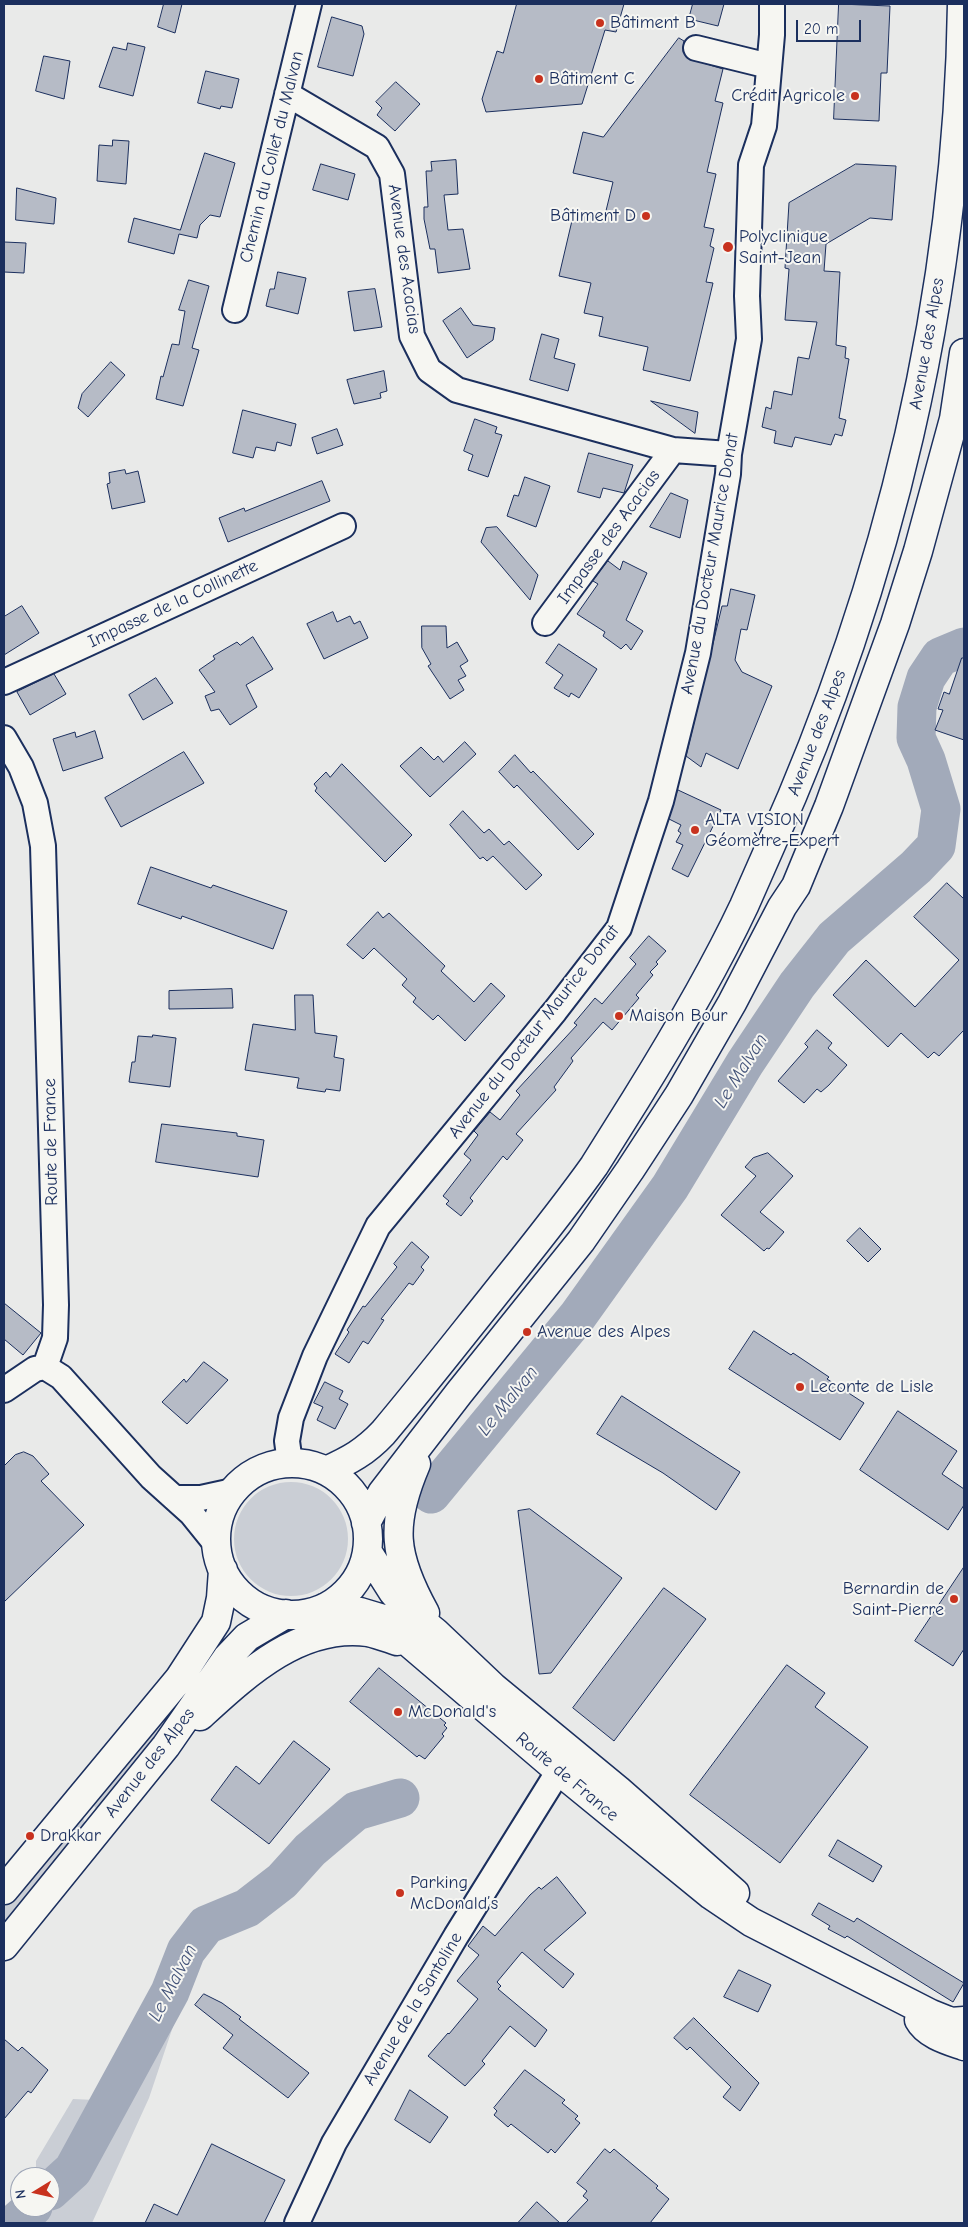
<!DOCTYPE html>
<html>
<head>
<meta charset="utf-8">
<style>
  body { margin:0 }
  #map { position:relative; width:968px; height:2227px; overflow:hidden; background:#e9eae9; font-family:"Comic Neue",sans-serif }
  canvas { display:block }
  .frame { position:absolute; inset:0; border:5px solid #1b2f5e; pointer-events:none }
  .north { position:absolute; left:10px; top:2167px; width:50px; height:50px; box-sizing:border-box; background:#f6f6f2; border:1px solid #9ea6b7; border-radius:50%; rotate:261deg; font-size:14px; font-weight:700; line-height:20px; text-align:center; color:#1b2f5e }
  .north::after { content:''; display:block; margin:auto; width:18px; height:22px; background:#c8321e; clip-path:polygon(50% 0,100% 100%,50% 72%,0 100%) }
  .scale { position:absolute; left:796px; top:20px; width:65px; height:22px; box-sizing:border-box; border:2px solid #1b2f5e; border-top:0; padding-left:6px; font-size:15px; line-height:18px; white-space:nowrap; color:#1b2f5e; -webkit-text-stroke:4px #f6f6f2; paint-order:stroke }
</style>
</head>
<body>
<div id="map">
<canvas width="968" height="2227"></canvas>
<div class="frame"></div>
<div class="north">N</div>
<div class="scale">20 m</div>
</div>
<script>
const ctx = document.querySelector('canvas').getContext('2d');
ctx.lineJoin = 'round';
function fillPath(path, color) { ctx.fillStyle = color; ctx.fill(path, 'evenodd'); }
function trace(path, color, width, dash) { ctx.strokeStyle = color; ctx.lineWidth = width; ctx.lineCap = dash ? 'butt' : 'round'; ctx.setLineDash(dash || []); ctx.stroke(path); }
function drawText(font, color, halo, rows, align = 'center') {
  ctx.font = font + ' "Comic Neue",sans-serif'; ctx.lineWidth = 4; ctx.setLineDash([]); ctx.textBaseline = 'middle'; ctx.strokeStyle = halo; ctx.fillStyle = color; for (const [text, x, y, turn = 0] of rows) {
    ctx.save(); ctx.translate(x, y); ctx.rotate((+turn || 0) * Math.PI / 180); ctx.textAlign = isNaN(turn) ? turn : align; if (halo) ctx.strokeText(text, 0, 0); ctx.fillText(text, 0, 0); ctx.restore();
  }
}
const green = new Path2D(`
  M234 1539a57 57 0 1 1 114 0a57 57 0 1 1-114 0Z
  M 209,1659 L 212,1662 L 101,1815 L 91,1802 Z
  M 78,1809 L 88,1828 L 4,1931 L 4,1908 Z
  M 171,1945 L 198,1952 L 149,2098 L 92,2223 L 37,2223 L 37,2207 L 50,2207 L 50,2177 L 36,2177 L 36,2161 L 73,2099 L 95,2100 L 131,2041 L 153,2011 Z`);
const river = new Path2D(`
  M 431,1494 L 577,1317 L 670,1187 L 745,1063 L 797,985 L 834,938 L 916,867 L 936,846 L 941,809 L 926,760 L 916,738 L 917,707 L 926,678 L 940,657 L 964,647
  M 50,2191 L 73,2170 L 170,1992 L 186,1951 L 206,1925 L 247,1908 L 282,1881 L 310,1850 L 356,1811 L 400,1798
  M 15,2223 L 33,2207`);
const building = new Path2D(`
  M 164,4 L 182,4 L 175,33 L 158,27 Z
  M 517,4 L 624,4 L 616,32 L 605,30 L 582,104 L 486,112 L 482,99 L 497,51 L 503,53 Z
  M 693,4 L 724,4 L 718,26 L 689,19 Z
  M 839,4 L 890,6 L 887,73 L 881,73 L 879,121 L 834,119 Z
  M 332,17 L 362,26 L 364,34 L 353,76 L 318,67 Z
  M 679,38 L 684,41 L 683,51 L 687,58 L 723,69 L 715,101 L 723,103 L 707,172 L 716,174 L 704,227 L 714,229 L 710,246 L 714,248 L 706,282 L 713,283 L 690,381 L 643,370 L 648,347 L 599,336 L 603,317 L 584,313 L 591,283 L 559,276 L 574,212 L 604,219 L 613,182 L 573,173 L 583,132 L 603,137 Z
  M 128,43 L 145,47 L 133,96 L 99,87 L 113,47 L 126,50 Z
  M 44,56 L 70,61 L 64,99 L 36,91 Z
  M 206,71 L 239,79 L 232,108 L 221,106 L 220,109 L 198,103 Z
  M 396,82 L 420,104 L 395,131 L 377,115 L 382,108 L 376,102 Z
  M 113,140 L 129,141 L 126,184 L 97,181 L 99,145 L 112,146 Z
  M 205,153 L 235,163 L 220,217 L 210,215 L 200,225 L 197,238 L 179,234 L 174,254 L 128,242 L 134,218 L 180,230 Z
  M 456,160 L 458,194 L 444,195 L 448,230 L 463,229 L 470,269 L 438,273 L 435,249 L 430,249 L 424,219 L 424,207 L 428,207 L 426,171 L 432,171 L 431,162 Z
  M 321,164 L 355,174 L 348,200 L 313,190 Z
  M 856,164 L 896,166 L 892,220 L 870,218 L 826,244 L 824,271 L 840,272 L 836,345 L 846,347 L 845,358 L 849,359 L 839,418 L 846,420 L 842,436 L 835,434 L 831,445 L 795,437 L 792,447 L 774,443 L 776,431 L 762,427 L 766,407 L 771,409 L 774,391 L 792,395 L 798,357 L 809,359 L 817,322 L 785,320 L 789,269 L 785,268 L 789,203 Z
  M 17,188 L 56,198 L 54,224 L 16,220 Z
  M 4,242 L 26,243 L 24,273 L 4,272 Z
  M 278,272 L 306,278 L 298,314 L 266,306 L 270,289 L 274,289 Z
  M 189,280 L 209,286 L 192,348 L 199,350 L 183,406 L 156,399 L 161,376 L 163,377 L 172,344 L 179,345 L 185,311 L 179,310 Z
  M 375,289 L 382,327 L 354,331 L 348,292 Z
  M 461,308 L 473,325 L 495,328 L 493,340 L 467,358 L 443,321 Z
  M 542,334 L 559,339 L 554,358 L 575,364 L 568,391 L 530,380 Z
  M 111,362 L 125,375 L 88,417 L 78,408 L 82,394 Z
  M 384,371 L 387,391 L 380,393 L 381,398 L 354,404 L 347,380 Z
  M 651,401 L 698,412 L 695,433 Z
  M 243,410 L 296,424 L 291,446 L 277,442 L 275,451 L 256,447 L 253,458 L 233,453 Z
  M 475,419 L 497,427 L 495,433 L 502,435 L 488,477 L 468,470 L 473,455 L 464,451 Z
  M 337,429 L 343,445 L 317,454 L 312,438 Z
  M 589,453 L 633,465 L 624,493 L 603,488 L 600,498 L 578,492 Z
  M 125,470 L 126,474 L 138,471 L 145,502 L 112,509 L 107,484 L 110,483 L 109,473 Z
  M 525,477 L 550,486 L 536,527 L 507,516 L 514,495 L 518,496 Z
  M 322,481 L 330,501 L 228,542 L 219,518 L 244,508 L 245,511 Z
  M 671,493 L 688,500 L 680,538 L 650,527 Z
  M 497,527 L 538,575 L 530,600 L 481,542 L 486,528 Z
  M 608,561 L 620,570 L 623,561 L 647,573 L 626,620 L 643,631 L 631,650 L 626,644 L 621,649 L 603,636 L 605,632 L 577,614 L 598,584 L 593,581 Z
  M 731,589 L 755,595 L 747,630 L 741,629 L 735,660 L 742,672 L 772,686 L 738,769 L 706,753 L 701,767 L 686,756 L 722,606 L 727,606 Z
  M 22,606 L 39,633 L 4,655 L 4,617 Z
  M 333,612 L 337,622 L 350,616 L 354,624 L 360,621 L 368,638 L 324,659 L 307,624 Z
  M 422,626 L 446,626 L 447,648 L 457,642 L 468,661 L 460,666 L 466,676 L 458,680 L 464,690 L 450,699 L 428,666 L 431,664 L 422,648 Z
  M 253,637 L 273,669 L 246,685 L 257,707 L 230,725 L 219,709 L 211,711 L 205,696 L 215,692 L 199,670 L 215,659 L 213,656 L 237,642 L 240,645 Z
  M 559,644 L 597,669 L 579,698 L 571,693 L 569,697 L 554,688 L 563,675 L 546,663 Z
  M 962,658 L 964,658 L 964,740 L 935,730 L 943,710 L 938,709 L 944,692 L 949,694 Z
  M 54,674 L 66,694 L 30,715 L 17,692 Z
  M 156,678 L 173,703 L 143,720 L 129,695 Z
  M 95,731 L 103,758 L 63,771 L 53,739 L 75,732 L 76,737 Z
  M 465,742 L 476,754 L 430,797 L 400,766 L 421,747 L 434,760 L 438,756 L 443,762 Z
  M 184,752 L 204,783 L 121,827 L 105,798 Z
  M 515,755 L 531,773 L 533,771 L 594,834 L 578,850 L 517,785 L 514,788 L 499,772 Z
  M 342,764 L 412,835 L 385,862 L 315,791 L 317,788 L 314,784 L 326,772 L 330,777 Z
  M 678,790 L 721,810 L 688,877 L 672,869 L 683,845 L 676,842 L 681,833 L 678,831 L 681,825 L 669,819 Z
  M 463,811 L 484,833 L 489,829 L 504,845 L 509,841 L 542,875 L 526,890 L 493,856 L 487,861 L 483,857 L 480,859 L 450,825 Z
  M 151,867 L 211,888 L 213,885 L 287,911 L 273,949 L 182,916 L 181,919 L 138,904 Z
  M 947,883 L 964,899 L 964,1030 L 939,1056 L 934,1052 L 928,1058 L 901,1033 L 888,1047 L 833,995 L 866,960 L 915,1007 L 959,960 L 914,917 Z
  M 378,912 L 383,918 L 389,913 L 445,966 L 441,971 L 474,1002 L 491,983 L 505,996 L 465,1041 L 438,1015 L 433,1020 L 413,1002 L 416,998 L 402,985 L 407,979 L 374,948 L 363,959 L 347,945 Z
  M 649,936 L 666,951 L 656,962 L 658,964 L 650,972 L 653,975 L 636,995 L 639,998 L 612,1030 L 603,1022 L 571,1058 L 573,1061 L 554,1087 L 556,1090 L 516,1134 L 523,1140 L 507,1160 L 503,1156 L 470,1198 L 473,1201 L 461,1216 L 446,1204 L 449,1201 L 443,1196 L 471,1160 L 464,1154 L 478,1135 L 474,1131 L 490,1112 L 500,1120 L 520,1095 L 516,1091 L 577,1025 L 574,1023 L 595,998 L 602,1004 L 636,964 L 630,958 Z
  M 232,989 L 233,1008 L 169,1009 L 169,991 Z
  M 295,995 L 313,995 L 315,1033 L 337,1036 L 334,1057 L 344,1059 L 340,1091 L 326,1089 L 325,1092 L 297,1088 L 299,1078 L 245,1070 L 253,1024 L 295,1030 Z
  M 817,1030 L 832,1043 L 828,1048 L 847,1065 L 829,1085 L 821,1092 L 817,1089 L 804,1103 L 778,1081 L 808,1047 L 805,1044 Z
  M 153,1035 L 176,1038 L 170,1087 L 129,1082 L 132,1062 L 135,1062 L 138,1036 L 152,1037 Z
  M 162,1124 L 237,1133 L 237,1136 L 264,1140 L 258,1177 L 156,1162 Z
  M 768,1153 L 793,1176 L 760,1212 L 784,1232 L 769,1249 L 767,1248 L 764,1251 L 721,1215 L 756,1176 L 745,1167 L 753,1158 Z
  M 860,1228 L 881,1249 L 868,1262 L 847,1241 Z
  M 412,1242 L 429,1257 L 421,1267 L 424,1270 L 413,1285 L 409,1283 L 381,1319 L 384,1320 L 368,1344 L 363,1341 L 349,1363 L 335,1354 L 349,1332 L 347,1330 L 363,1306 L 365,1307 L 397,1267 L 394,1264 Z
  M 4,1303 L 41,1333 L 23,1355 L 4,1339 Z
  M 754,1331 L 791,1355 L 793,1353 L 829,1377 L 827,1379 L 864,1403 L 840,1440 L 729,1369 Z
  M 204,1362 L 228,1380 L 187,1424 L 162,1402 L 184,1379 L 186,1382 Z
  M 325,1382 L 343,1391 L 339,1399 L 348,1404 L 335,1429 L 317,1420 L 323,1407 L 314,1403 Z
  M 622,1396 L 740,1472 L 716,1510 L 663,1473 L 597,1434 Z
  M 898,1411 L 957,1451 L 942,1474 L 964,1489 L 964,1505 L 948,1530 L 860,1470 Z
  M 24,1452 L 33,1456 L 49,1474 L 41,1481 L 84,1525 L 4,1602 L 4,1466 L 15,1455 Z
  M 530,1509 L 622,1578 L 551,1673 L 539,1674 L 518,1511 Z
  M 964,1567 L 964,1649 L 953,1666 L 915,1641 Z
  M 664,1588 L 706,1619 L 614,1741 L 573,1708 Z
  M 787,1665 L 825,1693 L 815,1707 L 868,1747 L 780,1863 L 690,1795 Z
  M 379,1668 L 446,1723 L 444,1725 L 447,1728 L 442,1734 L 444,1736 L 425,1759 L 419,1755 L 417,1757 L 350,1702 Z
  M 294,1741 L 330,1769 L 269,1844 L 211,1800 L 236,1766 L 259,1784 Z
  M 838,1840 L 882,1866 L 873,1882 L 829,1856 Z
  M 557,1877 L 586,1913 L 544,1950 L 574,1974 L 563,1988 L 522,1952 L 497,1982 L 501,1986 L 498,1989 L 547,2030 L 535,2047 L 510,2026 L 482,2061 L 485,2064 L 465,2086 L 428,2056 L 448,2033 L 449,2034 L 478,1999 L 457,1981 L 479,1955 L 468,1946 L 483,1926 L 495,1936 L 530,1895 L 539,1887 L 541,1889 Z
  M 819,1903 L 854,1922 L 857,1918 L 964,1983 L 953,2002 L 847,1936 L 845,1938 L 828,1929 L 830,1926 L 812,1915 Z
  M 739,1970 L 771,1985 L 758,2012 L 724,1997 Z
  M 204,1994 L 222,2003 L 241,2017 L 239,2019 L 309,2073 L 288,2098 L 223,2048 L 233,2035 L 195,2005 Z
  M 694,2018 L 759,2083 L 740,2111 L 723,2097 L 731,2087 L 690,2047 L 687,2050 L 674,2038 Z
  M 4,2039 L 18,2051 L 22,2047 L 48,2070 L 31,2093 L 28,2091 L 4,2119 Z
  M 525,2070 L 565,2100 L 562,2103 L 578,2116 L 575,2119 L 580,2123 L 555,2153 L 551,2149 L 548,2153 L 511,2124 L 508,2127 L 494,2115 L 497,2111 L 494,2108 Z
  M 410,2090 L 448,2117 L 430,2143 L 395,2120 Z
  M 212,2144 L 285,2180 L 264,2223 L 145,2223 L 154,2204 L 177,2215 Z
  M 605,2149 L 610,2153 L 614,2149 L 658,2186 L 656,2188 L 669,2199 L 650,2223 L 566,2223 L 588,2200 L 583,2196 L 587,2191 L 577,2183 Z
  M 537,2202 L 560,2223 L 518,2223 Z`);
const minor = new Path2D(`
  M 696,48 L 769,66
  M 287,94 L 377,147 L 392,174 L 412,336 L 429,370 L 457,390 L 673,450 L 729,454
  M 235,310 L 309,4
  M 545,623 L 673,450
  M 4,682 L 343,526
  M 4,738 L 21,767 L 35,803 L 43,846 L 56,1305 L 55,1338 L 45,1367
  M 45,1367 L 61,1377 L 151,1477 L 191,1513 L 216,1544
  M 4,1390 L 35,1369 L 45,1367
  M 290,1463 L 287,1441 L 291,1418 L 315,1356 L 378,1226 L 555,1011 L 619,928 L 661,801 L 698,653 L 728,474 L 729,454 L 749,339 L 747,296 L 751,165 L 764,126 L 772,35 L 772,4
  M 176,1498 L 201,1498 L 233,1491
  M 297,2223 L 334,2143 L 456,1936 L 568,1756`);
const major = new Path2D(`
  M216 1539a76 76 0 1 1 152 0a76 76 0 1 1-152 0Z
  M 416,1464 C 390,1525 393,1555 425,1613
  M 326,1471 C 350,1460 365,1452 383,1433 C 420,1389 456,1343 492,1298 C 527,1254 562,1211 594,1166 C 608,1144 622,1121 636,1099 C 675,1036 713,972 744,906 C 753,886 761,867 770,847 C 889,583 958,295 962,4
  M 366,1523 L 382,1493 L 459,1393 L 581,1241 L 630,1170 L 679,1095 L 732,1003 L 782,907 L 796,886 L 829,806 L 895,624 L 918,551 L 954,419 L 964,353
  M 367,1551 L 393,1592 L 410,1612 L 435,1632 L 493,1687 L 618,1790 L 735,1893
  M 324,1608 L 360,1612 L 380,1618 L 558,1770 L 711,1895 L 751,1922 L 931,2014 L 951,2022 L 964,2021
  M 200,1716 C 246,1674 300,1623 368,1632 C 378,1634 388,1638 397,1641
  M 4,1890 L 179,1679 L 216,1622 L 221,1598 L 223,1570
  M 4,1946 L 166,1746 L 227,1658 L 247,1637 L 286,1614
  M 919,2020 C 927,2035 950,2041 964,2046`);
const markers = [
  [600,23,5,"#c8321e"],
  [539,79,5,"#c8321e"],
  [855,96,5,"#c8321e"],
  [646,216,5,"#c8321e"],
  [728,247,6,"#c8321e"],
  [695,830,5,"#c8321e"],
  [619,1016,5,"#c8321e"],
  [527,1332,5,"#c8321e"],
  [800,1387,5,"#c8321e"],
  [954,1599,5,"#c8321e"],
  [398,1712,5,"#c8321e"],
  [30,1836,5,"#c8321e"],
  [400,1893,5,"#c8321e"]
];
const poiNames = [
  ["Bâtiment B",610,23],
  ["Bâtiment C",549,79],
  ["Crédit Agricole",845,96,"right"],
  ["Bâtiment D",636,216,"right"],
  ["Polyclinique",739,237],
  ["Saint-Jean",739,258],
  ["ALTA VISION",705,820],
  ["Géomètre-Expert",705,841],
  ["Maison Bour",629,1016],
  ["Avenue des Alpes",537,1332],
  ["Leconte de Lisle",810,1387],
  ["Bernardin de",944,1589,"right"],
  ["Saint-Pierre",944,1610,"right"],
  ["McDonald's",408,1712],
  ["Drakkar",40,1836],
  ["Parking",410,1883],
  ["McDonald’s",410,1904]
];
const streetNames = [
  ["Chemin du Collet du Malvan",272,157,-76],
  ["Avenue des Acacias",404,259,82],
  ["Avenue des Alpes",927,344,-80],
  ["Impasse des Acacias",609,537,-54],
  ["Avenue du Docteur Maurice Donat",710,564,-80],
  ["Impasse de la Collinette",173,604,-25],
  ["Avenue des Alpes",817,733,-69],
  ["Avenue du Docteur Maurice Donat",534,1032,-52],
  ["Route de France",51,1142,-91],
  ["Avenue des Alpes",150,1763,-52],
  ["Route de France",567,1777,40],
  ["Avenue de la Santoline",413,2009,-59]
];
const waterNames = [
  ["Le Malvan",741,1071,-58],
  ["Le Malvan",508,1401,-51],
  ["Le Malvan",173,1983,-63]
];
fillPath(green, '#caced5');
trace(river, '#a2aaba', 39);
fillPath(building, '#b6bbc6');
trace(building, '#1b2f5e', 1);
trace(minor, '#1b2f5e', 28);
trace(major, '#1b2f5e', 31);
trace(minor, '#f6f6f2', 24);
trace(major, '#f6f6f2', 28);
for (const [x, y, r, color] of markers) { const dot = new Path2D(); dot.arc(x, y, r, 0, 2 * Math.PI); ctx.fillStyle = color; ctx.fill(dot); trace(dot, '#f6f6f2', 2); }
drawText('18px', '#1b2f5e', '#f6f6f2', poiNames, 'left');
drawText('18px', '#1b2f5e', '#f6f6f2', streetNames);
drawText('italic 19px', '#44547a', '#f6f6f2', waterNames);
</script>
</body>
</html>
